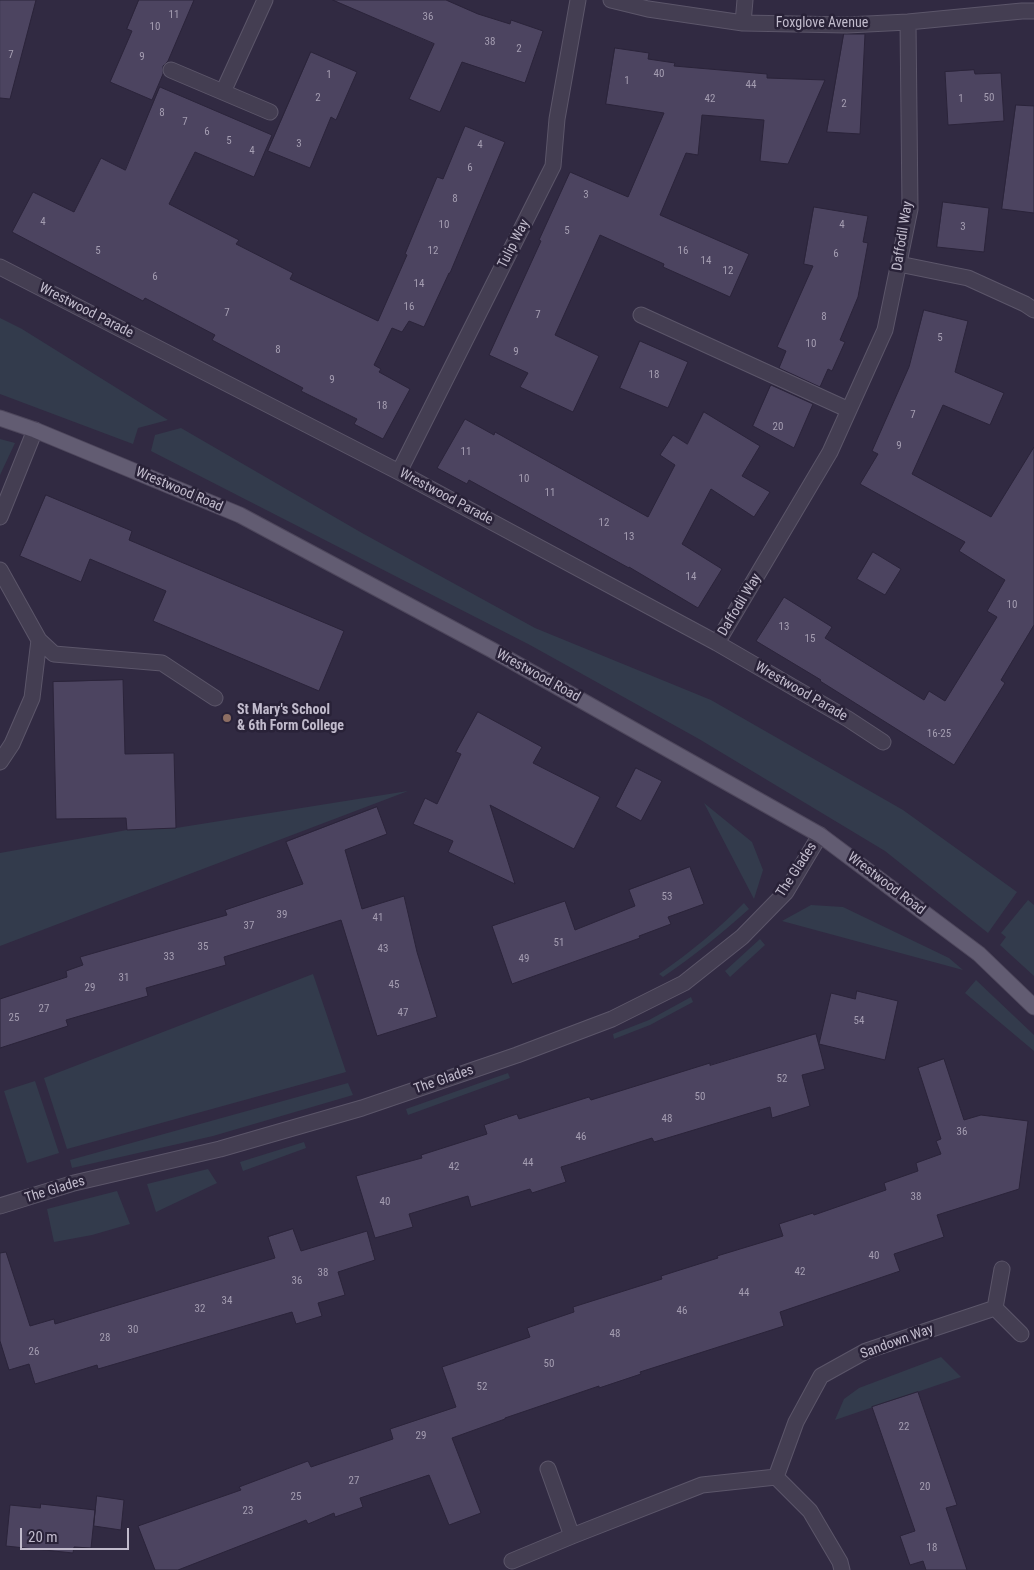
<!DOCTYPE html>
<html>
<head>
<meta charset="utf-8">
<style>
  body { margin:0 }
  #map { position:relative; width:1034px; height:1570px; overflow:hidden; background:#312a42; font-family:"Roboto Condensed",sans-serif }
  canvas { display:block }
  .scale { position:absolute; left:20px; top:1528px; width:109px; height:22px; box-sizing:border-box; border:2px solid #c1bbcc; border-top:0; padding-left:6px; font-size:15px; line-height:18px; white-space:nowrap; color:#c1bbcc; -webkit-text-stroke:4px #292238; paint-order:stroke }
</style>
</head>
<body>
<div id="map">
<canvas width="1034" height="1570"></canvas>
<div class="scale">20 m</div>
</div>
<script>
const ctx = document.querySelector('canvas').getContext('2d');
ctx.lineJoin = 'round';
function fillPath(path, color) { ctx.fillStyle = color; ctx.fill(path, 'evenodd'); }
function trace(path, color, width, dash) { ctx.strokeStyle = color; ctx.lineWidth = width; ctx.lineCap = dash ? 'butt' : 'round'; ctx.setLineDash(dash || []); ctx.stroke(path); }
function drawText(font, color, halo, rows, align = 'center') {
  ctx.font = font + ' "Roboto Condensed",sans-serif'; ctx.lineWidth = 5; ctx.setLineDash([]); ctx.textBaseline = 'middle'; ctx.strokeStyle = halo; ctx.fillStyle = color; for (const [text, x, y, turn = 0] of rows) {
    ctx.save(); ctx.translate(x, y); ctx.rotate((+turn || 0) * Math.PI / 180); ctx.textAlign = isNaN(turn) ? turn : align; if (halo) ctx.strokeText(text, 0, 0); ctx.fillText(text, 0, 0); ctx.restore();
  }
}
const green = new Path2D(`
  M 0,318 L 22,329 L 168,420 L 138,428 L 133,444 L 0,394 Z
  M 181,428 L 362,533 L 535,628 L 711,700 L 903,810 L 1017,892 L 988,933 L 885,851 L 699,739 L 530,645 L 151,451 L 155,435 Z
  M 0,439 L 15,443 L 0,475 Z
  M 408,791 L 0,946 L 0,853 L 127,830 L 176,828 Z
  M 704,803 L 752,842 L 763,870 L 754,899 Z
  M 1028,900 L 1034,905 L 1034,976 L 1000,945 L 1006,937 L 1001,933 Z
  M 744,903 L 749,909 C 721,934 694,956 663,977 L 659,974 C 692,951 716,931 744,903 Z
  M 811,905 L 843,907 L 949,958 L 963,970 L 782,921 Z
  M 760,939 L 765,945 L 730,977 L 725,971 Z
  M 313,974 L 346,1072 L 67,1149 L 44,1078 Z
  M 976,980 L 1034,1035 L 1034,1051 L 965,993 Z
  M 691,997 L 693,1002 L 650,1025 L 614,1039 L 613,1034 L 649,1020 Z
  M 508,1073 L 510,1078 L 408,1115 L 406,1109 Z
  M 35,1081 L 59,1153 L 27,1163 L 4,1091 Z
  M 348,1083 L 353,1095 L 213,1136 L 72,1168 L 70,1160 Z
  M 304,1142 L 306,1148 L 243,1171 L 240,1162 Z
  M 208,1169 L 217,1183 L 156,1212 L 147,1184 Z
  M 117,1191 L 130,1224 L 92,1235 L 54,1242 L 47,1209 Z
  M 941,1357 L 961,1377 L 835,1420 L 844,1399 L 859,1388 Z`);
const building = new Path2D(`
  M 0,0 L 36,0 L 10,99 L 0,98 Z
  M 139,0 L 194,0 L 168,61 L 163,66 L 163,74 L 152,100 L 110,82 L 132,31 L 127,29 Z
  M 333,0 L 446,0 L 478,14 L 510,24 L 511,20 L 543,31 L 525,83 L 462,62 L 440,112 L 409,99 L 434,44 Z
  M 844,34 L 865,34 L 860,134 L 827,132 Z
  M 615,48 L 649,53 L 648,59 L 675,63 L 674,66 L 767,74 L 767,78 L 825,80 L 788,164 L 760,161 L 764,120 L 702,115 L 698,155 L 686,153 L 660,215 L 749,254 L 730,297 L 663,267 L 664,264 L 600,235 L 555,335 L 599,356 L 573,412 L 520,387 L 528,373 L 489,355 L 541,241 L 539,240 L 570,172 L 628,197 L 664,113 L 606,104 Z
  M 311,52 L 357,72 L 336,120 L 331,117 L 310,168 L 268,151 Z
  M 974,70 L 975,74 L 1001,73 L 1004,121 L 948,125 L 945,72 Z
  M 160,87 L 272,135 L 254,177 L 195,152 L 169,204 L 239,240 L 236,244 L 293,273 L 290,279 L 378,321 L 407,255 L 405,254 L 437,177 L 443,179 L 465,126 L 505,142 L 450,273 L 449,273 L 424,327 L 409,321 L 402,332 L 392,328 L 374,365 L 381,369 L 379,372 L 410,389 L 383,439 L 354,424 L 357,419 L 301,391 L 303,388 L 212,340 L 215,335 L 145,298 L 143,301 L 12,232 L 33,192 L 74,212 L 101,158 L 125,170 Z
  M 1016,105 L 1034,106 L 1034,213 L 1002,209 Z
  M 943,202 L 989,208 L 984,252 L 937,247 Z
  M 814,207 L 868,216 L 863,242 L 868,243 L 858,297 L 840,340 L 845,342 L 832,371 L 828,369 L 820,387 L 779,368 L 786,351 L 777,347 L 813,266 L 804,264 Z
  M 924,310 L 968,321 L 955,372 L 1004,393 L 990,425 L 943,405 L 912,474 L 991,517 L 1034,447 L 1034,625 L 1001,680 L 1005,683 L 954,765 L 820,681 L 821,680 L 756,641 L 784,597 L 832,627 L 825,638 L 924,700 L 929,691 L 945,701 L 997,617 L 987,611 L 1005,580 L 959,551 L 965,542 L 860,484 L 878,454 L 872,451 L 909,367 Z
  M 640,341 L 688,362 L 668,408 L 620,388 Z
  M 771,385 L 813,404 L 794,448 L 753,426 Z
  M 704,412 L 760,446 L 742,476 L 770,492 L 754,517 L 711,489 L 682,544 L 722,569 L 698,608 L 629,567 L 629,568 L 469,480 L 467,484 L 437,468 L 465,419 L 494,435 L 495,432 L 648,517 L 675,465 L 660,455 L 673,435 L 687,444 Z
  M 46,495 L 132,531 L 129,540 L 344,631 L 319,691 L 153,621 L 166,591 L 90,559 L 81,582 L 20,556 Z
  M 873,552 L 901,569 L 885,595 L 857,579 Z
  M 123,680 L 125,754 L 174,753 L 176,828 L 127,830 L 126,818 L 56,819 L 53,682 Z
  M 478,712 L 542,747 L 533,763 L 600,797 L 574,849 L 490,805 L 515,884 L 448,852 L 453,841 L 413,824 L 425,798 L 437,804 L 461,754 L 456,752 Z
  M 636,768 L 662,781 L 641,821 L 616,807 Z
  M 377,807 L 387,834 L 345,850 L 362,909 L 404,896 L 417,952 L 437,1017 L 377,1036 L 341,920 L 224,957 L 226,965 L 146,988 L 148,996 L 66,1020 L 68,1026 L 0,1048 L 0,999 L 67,977 L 66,971 L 83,965 L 80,957 L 227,915 L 225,910 L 303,884 L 286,842 Z
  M 690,867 L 704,904 L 668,917 L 671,924 L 639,936 L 640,938 L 512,984 L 492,926 L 565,901 L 575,930 L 635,906 L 629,890 Z
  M 857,991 L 898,1001 L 885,1060 L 819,1044 L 831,993 L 855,999 Z
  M 816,1034 L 825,1069 L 802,1075 L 810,1106 L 772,1118 L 770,1107 L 654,1142 L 652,1138 L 561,1167 L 566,1182 L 532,1193 L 530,1189 L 471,1207 L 468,1196 L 409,1214 L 413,1227 L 375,1238 L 356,1176 L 422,1158 L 421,1155 L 487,1134 L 484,1125 L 517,1114 L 519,1119 L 589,1097 L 591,1100 L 710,1063 L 710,1065 Z
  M 944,1059 L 964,1120 L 981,1115 L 1028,1121 L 1019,1189 L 937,1215 L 944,1237 L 894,1254 L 900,1271 L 780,1312 L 784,1326 L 640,1372 L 641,1374 L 599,1388 L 599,1386 L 505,1418 L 505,1419 L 452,1438 L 481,1513 L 449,1525 L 429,1475 L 360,1498 L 363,1507 L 335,1517 L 334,1513 L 308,1524 L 306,1520 L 178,1570 L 155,1570 L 138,1526 L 241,1490 L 239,1487 L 308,1461 L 311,1467 L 393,1439 L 390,1429 L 456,1407 L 442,1367 L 530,1337 L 527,1328 L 574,1312 L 573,1307 L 662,1279 L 661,1276 L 718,1258 L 717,1256 L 783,1236 L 779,1224 L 813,1213 L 814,1215 L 886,1190 L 884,1183 L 918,1171 L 916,1163 L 941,1154 L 936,1141 L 941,1139 L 918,1068 Z
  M 293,1229 L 301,1251 L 367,1231 L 375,1260 L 338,1272 L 345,1295 L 318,1303 L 322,1316 L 296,1324 L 292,1312 L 98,1369 L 97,1365 L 35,1384 L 29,1364 L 9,1370 L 0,1341 L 0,1253 L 6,1252 L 30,1326 L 54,1319 L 55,1324 L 275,1258 L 268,1237 Z
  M 918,1392 L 957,1505 L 946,1508 L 967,1570 L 926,1570 L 923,1561 L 910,1565 L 900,1536 L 915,1531 L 872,1407 Z
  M 97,1496 L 124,1500 L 121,1530 L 94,1526 Z
  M 41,1504 L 95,1510 L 91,1548 L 74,1547 L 73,1553 L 6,1546 L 10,1505 L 40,1508 Z`);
const minor = new Path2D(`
  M 611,0 L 648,9 L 743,23 L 847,25 L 908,22 L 1022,11 L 1034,11
  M 743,23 L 745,0
  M 171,70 L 270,112
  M 223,92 L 265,0
  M 899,264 L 968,278 L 1025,304 L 1034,310
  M 0,267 L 399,472 L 717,643 L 848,719 L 883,742
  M 641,315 L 849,410
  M 399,472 L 553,166 L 557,119 L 578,0
  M 0,517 L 35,430
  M 0,570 L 39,640 L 54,654 L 162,663 L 215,698
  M 717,643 L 830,452 L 885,330 L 910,209 L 908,22
  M 0,762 L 12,744 L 32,698 L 39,640
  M 0,1206 L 74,1183 L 220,1149 L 362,1108 L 517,1055 L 612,1019 L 684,983 L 742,937 L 786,892 L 820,835
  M 1002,1269 L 995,1308 L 1021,1334
  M 548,1469 L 572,1536
  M 776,1477 L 810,1511 L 840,1562 L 842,1570
  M 512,1561 L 572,1536 L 702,1485 L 776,1477 L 796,1422 L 821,1376 L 866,1351 L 995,1308`);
const major = new Path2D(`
  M 0,418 L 35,430 L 240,515 L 492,650 L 820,835 L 979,954 L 1034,1007`);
const markers = [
  [227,718,5,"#8d6e63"]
];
const numberNames = [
  ["11",174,15],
  ["36",428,17],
  ["10",155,27],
  ["38",490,42],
  ["2",519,49],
  ["7",11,55],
  ["9",142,57],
  ["40",659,74],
  ["1",329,75],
  ["1",627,81],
  ["44",751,85],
  ["2",318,98],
  ["50",989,98],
  ["42",710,99],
  ["1",961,99],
  ["2",844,104],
  ["8",162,113],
  ["7",185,122],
  ["6",207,132],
  ["5",229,141],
  ["3",299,144],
  ["4",480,145],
  ["4",252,151],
  ["6",470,168],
  ["3",586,195],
  ["8",455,199],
  ["4",43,222],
  ["10",444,225],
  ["4",842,225],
  ["3",963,227],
  ["5",567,231],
  ["5",98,251],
  ["12",433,251],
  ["16",683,251],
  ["6",836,254],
  ["14",706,261],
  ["12",728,271],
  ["6",155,277],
  ["14",419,284],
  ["16",409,307],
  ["7",227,313],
  ["7",538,315],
  ["8",824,317],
  ["5",940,338],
  ["10",811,344],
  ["8",278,350],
  ["9",516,352],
  ["18",654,375],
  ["9",332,380],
  ["18",382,406],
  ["7",913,415],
  ["20",778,427],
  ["9",899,446],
  ["11",466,452],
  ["10",524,479],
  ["11",550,493],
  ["12",604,523],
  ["13",629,537],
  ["14",691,577],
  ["10",1012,605],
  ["13",784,627],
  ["15",810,639],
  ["16-25",939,734],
  ["53",667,897],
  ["39",282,915],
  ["41",378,918],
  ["37",249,926],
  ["51",559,943],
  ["35",203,947],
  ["43",383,949],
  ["33",169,957],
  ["49",524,959],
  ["31",124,978],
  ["45",394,985],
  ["29",90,988],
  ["27",44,1009],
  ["47",403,1013],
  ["25",14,1018],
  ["54",859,1021],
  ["52",782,1079],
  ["50",700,1097],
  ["48",667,1119],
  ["36",962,1132],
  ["46",581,1137],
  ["44",528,1163],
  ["42",454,1167],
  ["38",916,1197],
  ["40",385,1202],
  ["40",874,1256],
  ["42",800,1272],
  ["38",323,1273],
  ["36",297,1281],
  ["44",744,1293],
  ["34",227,1301],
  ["32",200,1309],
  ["46",682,1311],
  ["30",133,1330],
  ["48",615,1334],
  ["28",105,1338],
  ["26",34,1352],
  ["50",549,1364],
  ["52",482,1387],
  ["22",904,1427],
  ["29",421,1436],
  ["27",354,1481],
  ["20",925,1487],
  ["25",296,1497],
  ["23",248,1511],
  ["18",932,1548]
];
const streetNames = [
  ["Foxglove Avenue",822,23],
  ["Daffodil Way",903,236,-81],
  ["Tulip Way",514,244,-63],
  ["Wrestwood Parade",86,311,27],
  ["Wrestwood Road",179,490,23],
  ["Wrestwood Parade",446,497,28],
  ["Daffodil Way",740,605,-59],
  ["Wrestwood Road",538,676,29],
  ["Wrestwood Parade",801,692,30],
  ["The Glades",797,870,-57],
  ["Wrestwood Road",886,884,37],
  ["The Glades",444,1080,-19],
  ["The Glades",55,1190,-17],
  ["Sandown Way",897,1342,-20]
];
const poiNames = [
  ["St Mary's School",237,710],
  ["& 6th Form College",237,726]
];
fillPath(green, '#333b4c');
fillPath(building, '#4c4460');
trace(building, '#2b243a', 1);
trace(minor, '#5c566a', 17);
trace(major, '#4e475c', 17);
trace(minor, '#443e52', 15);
trace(major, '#625c72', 15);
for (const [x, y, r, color] of markers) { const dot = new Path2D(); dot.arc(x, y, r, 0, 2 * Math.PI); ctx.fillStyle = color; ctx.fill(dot); trace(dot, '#292238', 2); }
drawText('11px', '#a49db1', null, numberNames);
drawText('14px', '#c1bbcc', '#292238', streetNames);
drawText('bold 14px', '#c1bbcc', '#292238', poiNames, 'left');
</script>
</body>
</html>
